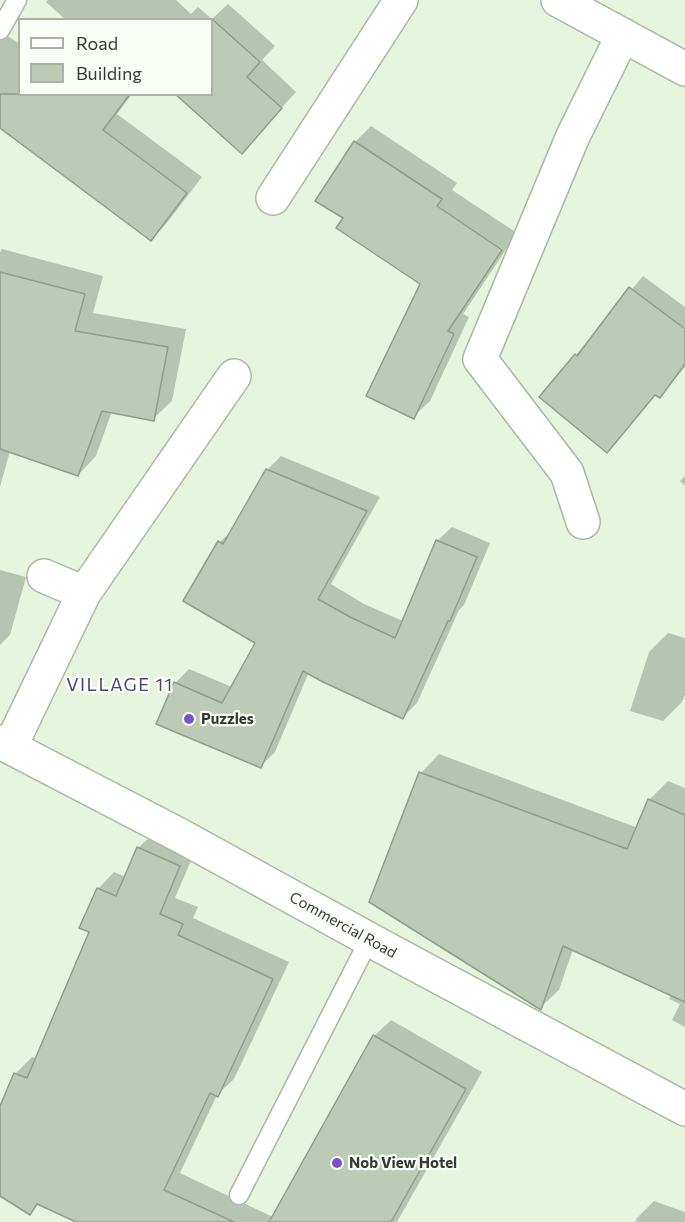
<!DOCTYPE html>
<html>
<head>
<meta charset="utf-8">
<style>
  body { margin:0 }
  #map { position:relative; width:685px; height:1222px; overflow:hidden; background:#e7f5df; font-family:Commissioner,sans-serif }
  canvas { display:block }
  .legend { position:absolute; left:18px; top:18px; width:195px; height:78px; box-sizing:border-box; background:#f9fff6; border:2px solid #abb1a8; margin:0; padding:8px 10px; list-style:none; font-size:18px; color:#353b32 }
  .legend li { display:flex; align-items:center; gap:12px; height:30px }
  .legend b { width:30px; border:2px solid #abb1a8 }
</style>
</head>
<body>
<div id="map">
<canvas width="685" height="1222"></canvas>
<ul class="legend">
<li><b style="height:8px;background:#fff"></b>Road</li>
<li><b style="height:16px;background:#bdcab5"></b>Building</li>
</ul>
</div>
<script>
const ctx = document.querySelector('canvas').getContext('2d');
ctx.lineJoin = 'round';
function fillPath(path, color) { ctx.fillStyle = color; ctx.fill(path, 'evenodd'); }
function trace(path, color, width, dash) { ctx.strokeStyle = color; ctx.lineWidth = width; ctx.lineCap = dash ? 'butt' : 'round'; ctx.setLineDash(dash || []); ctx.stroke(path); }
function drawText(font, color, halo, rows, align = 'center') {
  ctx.font = font + ' Commissioner,sans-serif'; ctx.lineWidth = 4.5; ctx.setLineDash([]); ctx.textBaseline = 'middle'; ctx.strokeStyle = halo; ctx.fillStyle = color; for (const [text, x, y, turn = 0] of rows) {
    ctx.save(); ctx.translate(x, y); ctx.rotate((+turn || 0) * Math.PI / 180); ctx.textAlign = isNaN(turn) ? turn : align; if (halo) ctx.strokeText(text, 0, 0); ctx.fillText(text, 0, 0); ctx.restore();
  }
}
const shadow = new Path2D(`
  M 48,0 L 176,0 L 191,14 L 198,7 L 212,19 L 228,4 L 275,46 L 262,60 L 296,92 L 242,152 L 212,94 L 212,20 L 66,20 L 46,2 Z
  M 0,31 L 20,44 L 20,94 L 132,94 L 117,114 L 202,177 L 166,224 L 151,239 L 0,126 Z
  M 371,126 L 457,183 L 452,190 L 517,233 L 463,314 L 469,317 L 430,401 L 413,417 L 422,283 L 345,218 L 355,142 Z
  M 2,249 L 103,276 L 93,313 L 186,329 L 172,401 L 153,419 L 112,411 L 96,456 L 78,475 L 10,451 L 0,487 L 0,252 Z
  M 643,276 L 685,307 L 685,367 L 660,396 L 656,394 L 607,451 L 576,355 Z
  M 281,456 L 380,497 L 331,584 L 364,604 L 403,621 L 437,541 L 452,527 L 490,543 L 464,605 L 459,610 L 417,703 L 403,717 L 309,672 L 275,752 L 261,766 L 175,683 L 189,669 L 232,687 L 257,642 L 220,542 L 235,527 L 267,470 Z
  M 685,476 L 685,486 L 680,481 Z
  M 0,570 L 26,577 L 10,635 L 0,645 Z
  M 668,633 L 685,638 L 685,695 L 682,702 L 663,721 L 630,711 L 649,652 Z
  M 439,754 L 638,828 L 649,800 L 668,781 L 685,788 L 685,1027 L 672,1020 L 680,1004 L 669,999 L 671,995 L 573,949 L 559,990 L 540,1008 L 421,773 Z
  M 155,832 L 196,849 L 175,898 L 198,907 L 193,918 L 289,962 L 234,1079 L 217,1095 L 180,1173 L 273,1217 L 374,1036 L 391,1020 L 482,1072 L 397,1222 L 79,1222 L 39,1203 L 30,1213 L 0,1195 L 0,1110 L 15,1074 L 32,1057 L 37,1059 L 91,931 L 98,889 L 114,872 L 126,877 L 138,848 Z
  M 654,1201 L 685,1212 L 685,1222 L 635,1222 L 637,1218 Z`);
const building = new Path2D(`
  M 212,19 L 260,62 L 247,77 L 282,108 L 242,154 L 175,94 L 212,94 Z
  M 0,94 L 130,94 L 103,130 L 187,193 L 151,241 L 0,128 Z
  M 354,141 L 442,199 L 437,206 L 502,250 L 448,331 L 454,334 L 414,419 L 366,396 L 420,284 L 336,228 L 343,218 L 315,201 Z
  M 0,272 L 85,294 L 75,331 L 168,347 L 154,421 L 102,411 L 78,476 L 0,449 Z
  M 629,287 L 685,329 L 685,364 L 660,398 L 655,395 L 607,453 L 539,397 L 575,354 L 577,356 Z
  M 266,469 L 367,511 L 318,599 L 350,617 L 395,638 L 436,540 L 477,557 L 450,621 L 448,621 L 403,719 L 323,682 L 303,671 L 261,768 L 156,724 L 174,682 L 222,703 L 255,643 L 183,601 L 218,541 L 223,544 Z
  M 419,772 L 627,849 L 648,799 L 685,815 L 685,1002 L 563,946 L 541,1010 L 369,902 Z
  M 137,847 L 180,866 L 160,914 L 183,924 L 178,935 L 273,979 L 218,1097 L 210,1093 L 164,1190 L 234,1222 L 76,1222 L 37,1204 L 30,1215 L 0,1196 L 0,1106 L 14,1073 L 27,1078 L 89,932 L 79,928 L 97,888 L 116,896 Z
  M 373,1035 L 466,1089 L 391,1222 L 269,1222 Z`);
const service = new Path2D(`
  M 0,30 L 17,0
  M 239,1195 L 369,940`);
const minor = new Path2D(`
  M 558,0 L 685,69
  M 273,198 L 401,0
  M 583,522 L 567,473 L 480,359 L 573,136 L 623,35
  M 84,593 L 234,376
  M 0,742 L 181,836 L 383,947 L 685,1109
  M 10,747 L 84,593 L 44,576`);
const markers = [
  [189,719,6,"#7e51ca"],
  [337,1163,6,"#7e51ca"]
];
const poiNames = [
  ["Puzzles",201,719],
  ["Nob View Hotel",349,1163]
];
const streetNames = [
  ["Commercial Road",343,925,29]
];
const quarterNames = [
  ["VILLAGE 11",120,685]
];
fillPath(shadow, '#0003');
fillPath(building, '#bdcab5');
trace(building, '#919e8a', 1.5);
trace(service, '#abb8a3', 21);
trace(minor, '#abb8a3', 36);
trace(service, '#fff', 18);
trace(minor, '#fff', 33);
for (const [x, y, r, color] of markers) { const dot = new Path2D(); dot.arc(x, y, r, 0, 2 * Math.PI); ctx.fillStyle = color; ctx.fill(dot); trace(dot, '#f9fff6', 2); }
drawText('bold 15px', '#353b32', '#f9fff6', poiNames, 'left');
drawText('15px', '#353b32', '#f9fff6', streetNames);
ctx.letterSpacing = '1.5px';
drawText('18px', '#533f7c', '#f9fff6', quarterNames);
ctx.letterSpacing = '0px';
</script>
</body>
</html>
